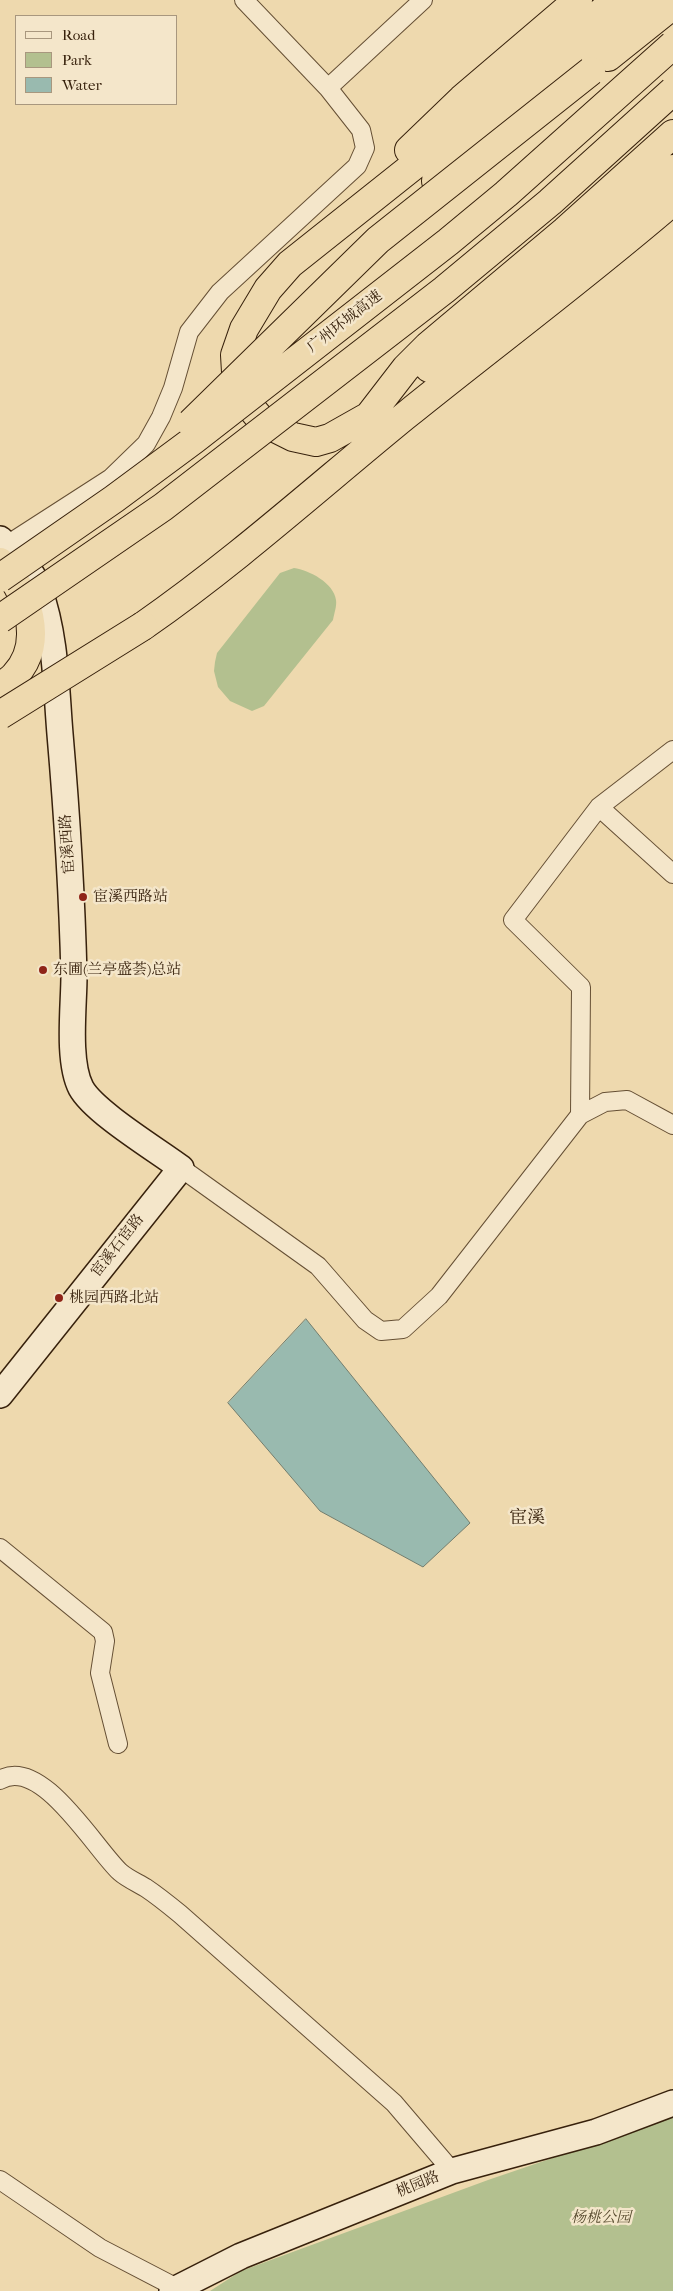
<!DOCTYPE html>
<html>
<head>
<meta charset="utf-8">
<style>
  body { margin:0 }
  #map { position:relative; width:673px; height:2291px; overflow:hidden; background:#eed9ae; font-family:"IM FELL French Canon",serif }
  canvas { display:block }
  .legend { position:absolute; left:15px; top:15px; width:162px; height:90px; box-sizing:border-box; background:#f4e6ca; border:1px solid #a8977e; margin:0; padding:6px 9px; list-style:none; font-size:15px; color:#37210c }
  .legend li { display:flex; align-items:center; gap:10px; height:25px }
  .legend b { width:25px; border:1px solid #a8977e }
</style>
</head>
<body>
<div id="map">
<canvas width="673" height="2291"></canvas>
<ul class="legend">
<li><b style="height:6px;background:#f4e6ca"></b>Road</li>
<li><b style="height:14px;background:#b3c08f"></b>Park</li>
<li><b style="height:14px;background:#99baaf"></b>Water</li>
</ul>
</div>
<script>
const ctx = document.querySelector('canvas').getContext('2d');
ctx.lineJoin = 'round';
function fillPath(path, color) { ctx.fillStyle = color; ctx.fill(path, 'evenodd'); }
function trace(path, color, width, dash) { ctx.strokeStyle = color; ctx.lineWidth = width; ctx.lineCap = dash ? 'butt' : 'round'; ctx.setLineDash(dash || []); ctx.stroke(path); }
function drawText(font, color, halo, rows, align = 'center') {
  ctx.font = font + ' "IM FELL French Canon","Noto Serif SC",serif'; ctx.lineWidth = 5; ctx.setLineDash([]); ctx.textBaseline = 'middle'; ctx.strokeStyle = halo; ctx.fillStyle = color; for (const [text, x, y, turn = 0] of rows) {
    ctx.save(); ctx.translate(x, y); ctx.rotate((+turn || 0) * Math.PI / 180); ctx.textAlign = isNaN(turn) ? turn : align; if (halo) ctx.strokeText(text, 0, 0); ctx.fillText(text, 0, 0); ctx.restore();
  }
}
const green = new Path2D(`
  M 294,568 C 309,570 334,583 336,600 C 337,606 334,614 333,620 L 264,706 L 252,711 L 230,701 L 218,687 L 214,671 L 215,662 L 217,653 L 280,573 Z
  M 673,2117 L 673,2291 L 210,2291 L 241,2271 L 488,2180 Z`);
const water = new Path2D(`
  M 306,1319 L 470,1523 L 423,1567 L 320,1511 L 228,1403 Z`);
const street = new Path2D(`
  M 328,88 L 423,0
  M 7,545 L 111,478 L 146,444 L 161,417 L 173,388 L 189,332 L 220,292 L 357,166 L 365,148 L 361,130 L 328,88 L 244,0
  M 599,807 L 673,874
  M 580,1115 L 605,1102 L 627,1100 L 673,1125
  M 181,1168 L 318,1266 L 365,1320 L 381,1331 L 403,1329 L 439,1296 L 580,1115 L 581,987 L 513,920 L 599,807 L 673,750
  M 0,1548 L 103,1632 L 105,1641 L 100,1673 L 118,1744
  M 0,1780 C 41,1755 95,1849 120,1872 C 128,1879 138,1883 146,1888 C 158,1896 169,1905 180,1914 L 394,2103 L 452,2171
  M 0,2180 L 100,2248 L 177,2288`);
const secondary = new Path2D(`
  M 0,539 C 16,553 31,568 39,589 C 56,636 56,686 60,734 C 67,815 72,895 74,976 C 74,1006 67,1061 81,1088 C 94,1112 157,1150 181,1168 L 0,1395
  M 172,2291 L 241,2256 L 452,2171 L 596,2132 L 673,2103`);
const highway = new Path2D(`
  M 616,0 L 505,93 L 290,264 L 268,289 L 244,329 L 235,355 L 236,372 L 247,403 L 263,422 L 293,437 L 316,442 L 330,438 L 369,416 L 406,368 L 428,346 L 565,231 L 673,134
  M 608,57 L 673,5
  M 409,150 L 462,99 L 578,0
  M 436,181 L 467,150 L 648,0
  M 522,308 L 553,271 L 673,169
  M 429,368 L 533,287
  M 0,562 C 27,591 46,642 15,675 C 11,680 5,683 0,687
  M 143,626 C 235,562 318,487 405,416 C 494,344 586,276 673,201`);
const highwayBridge = new Path2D(`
  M 191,423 L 378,240 L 591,71
  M 0,578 L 114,499 L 195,439 L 448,242 L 506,194 L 673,45
  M 0,619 L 163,507 L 444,290 L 550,202 L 673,91
  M 0,715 L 143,626`);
const markers = [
  [83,897,5,"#8f2418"],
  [43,970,5,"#8f2418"],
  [59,1298,5,"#8f2418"]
];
const streetNames = [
  ["广州环城高速",345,322,-38],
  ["宦溪西路",68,844,-94],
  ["宦溪石宦路",118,1246,-52],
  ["桃园路",418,2185,-22]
];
const poiNames = [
  ["宦溪西路站",93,897],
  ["东圃(兰亭盛荟)总站",53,970],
  ["桃园西路北站",69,1298]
];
const parkNames = [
  ["杨桃公园",601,2218]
];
const quarterNames = [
  ["宦溪",527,1519]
];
fillPath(green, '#b3c08f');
fillPath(water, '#99baaf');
trace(water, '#727d6e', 1);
trace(street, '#654f34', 20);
trace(secondary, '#37210c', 28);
trace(highway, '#37210c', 30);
trace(street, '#f4e6ca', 18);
trace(secondary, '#f4e6ca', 25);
trace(highway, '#eed9ae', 28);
trace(highwayBridge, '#37210c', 30, []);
trace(highwayBridge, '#eed9ae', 28);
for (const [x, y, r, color] of markers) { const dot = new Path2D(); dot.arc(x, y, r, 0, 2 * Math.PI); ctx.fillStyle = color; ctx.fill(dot); trace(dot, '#f4e6ca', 2); }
drawText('15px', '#37210c', '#f4e6ca', streetNames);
drawText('15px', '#37210c', '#f4e6ca', poiNames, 'left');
drawText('italic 15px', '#56492d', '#f4e6ca', parkNames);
drawText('18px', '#37210c', '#f4e6ca', quarterNames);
</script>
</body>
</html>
